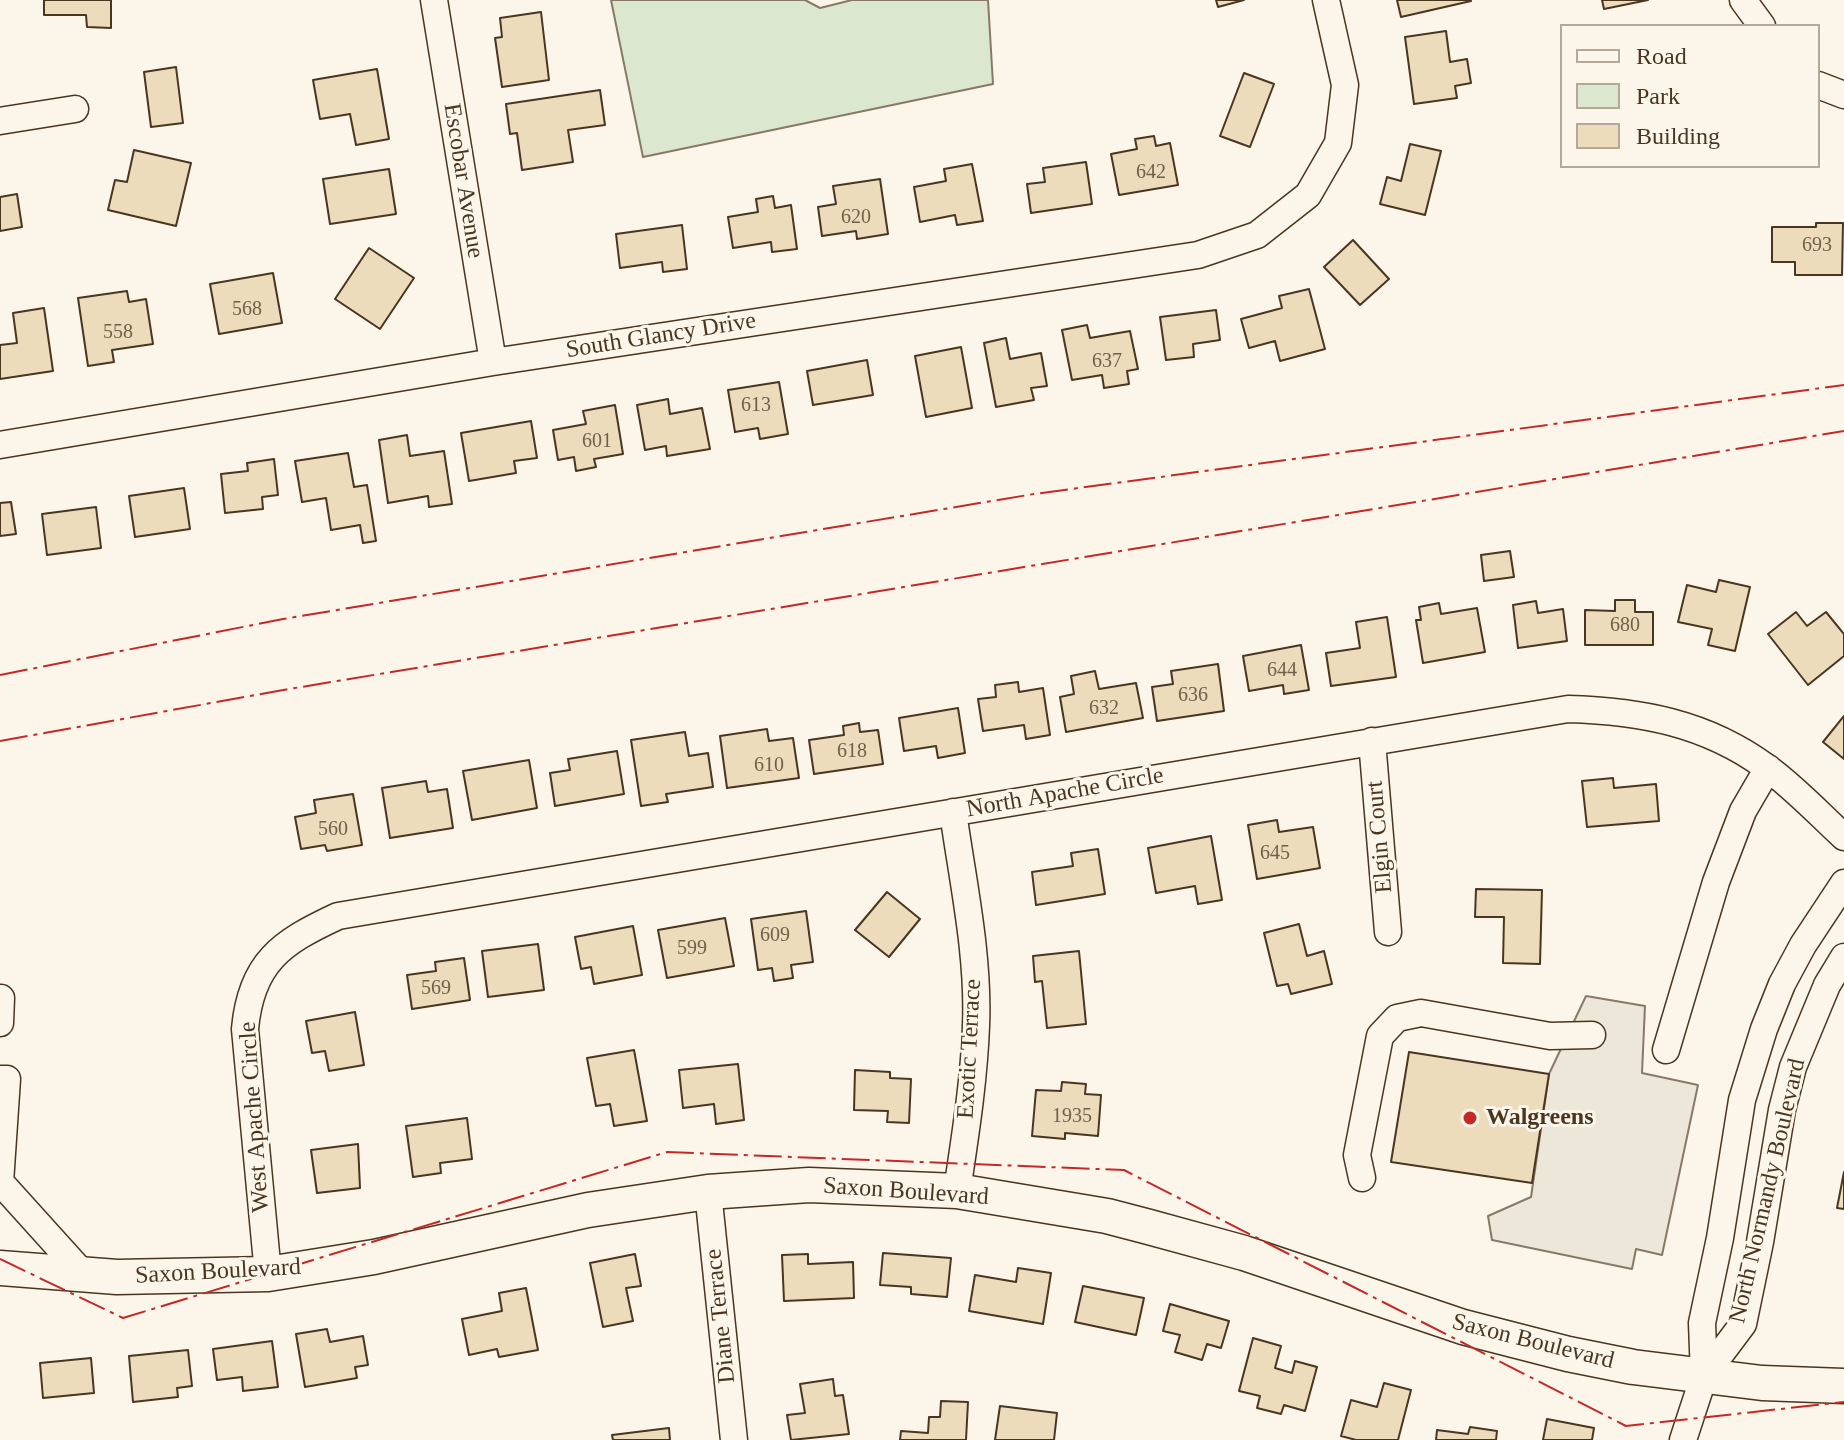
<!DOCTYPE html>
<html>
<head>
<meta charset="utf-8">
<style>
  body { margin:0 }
  #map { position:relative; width:1844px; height:1440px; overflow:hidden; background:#fbf6e9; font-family:Georgia,serif }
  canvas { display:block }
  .legend { position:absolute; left:1560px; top:24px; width:260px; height:144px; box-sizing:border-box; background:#fbf6e9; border:2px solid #b4a999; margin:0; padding:10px 14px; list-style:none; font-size:24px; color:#4a3520 }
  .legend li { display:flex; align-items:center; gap:16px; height:40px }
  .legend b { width:40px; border:2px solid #b4a999 }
</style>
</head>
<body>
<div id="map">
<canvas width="1844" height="1440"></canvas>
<ul class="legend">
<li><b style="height:10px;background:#fbf6e9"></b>Road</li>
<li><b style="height:22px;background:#dce7d0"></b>Park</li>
<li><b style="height:22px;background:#ecdcbc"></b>Building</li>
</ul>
</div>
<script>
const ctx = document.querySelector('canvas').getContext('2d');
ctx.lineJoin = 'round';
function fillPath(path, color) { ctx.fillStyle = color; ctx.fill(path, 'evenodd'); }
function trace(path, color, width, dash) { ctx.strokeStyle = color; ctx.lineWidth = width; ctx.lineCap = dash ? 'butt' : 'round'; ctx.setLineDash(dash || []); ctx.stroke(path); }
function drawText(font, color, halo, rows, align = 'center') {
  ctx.font = font + ' Georgia,serif'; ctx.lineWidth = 6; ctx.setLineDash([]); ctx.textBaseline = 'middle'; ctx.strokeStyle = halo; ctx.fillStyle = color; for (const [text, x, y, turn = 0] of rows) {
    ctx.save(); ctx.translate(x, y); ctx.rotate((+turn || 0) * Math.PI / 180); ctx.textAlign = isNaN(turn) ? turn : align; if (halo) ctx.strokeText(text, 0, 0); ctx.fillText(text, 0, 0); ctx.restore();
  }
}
const green = new Path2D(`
  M 611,0 L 805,0 L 820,8 L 852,0 L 988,0 L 993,84 L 643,157 Z`);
const parking = new Path2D(`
  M 1586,996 L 1645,1006 L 1642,1073 L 1698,1085 L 1662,1255 L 1636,1249 L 1632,1269 L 1492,1240 L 1488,1216 L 1531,1197 L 1549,1074 Z`);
const building = new Path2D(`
  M 44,0 L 111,0 L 111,28 L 87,27 L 86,15 L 44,15 Z
  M 1216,0 L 1244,0 L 1218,7 Z
  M 1397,0 L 1470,0 L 1471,1 L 1401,17 Z
  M 1602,0 L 1648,0 L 1604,9 Z
  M 541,12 L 549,80 L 502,87 L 495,38 L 502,37 L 500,18 Z
  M 1446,31 L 1450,62 L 1467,59 L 1471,83 L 1455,86 L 1457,98 L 1414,104 L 1405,37 Z
  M 176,67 L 183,123 L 151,127 L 144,72 Z
  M 377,69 L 389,139 L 356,145 L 350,114 L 320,119 L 313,80 Z
  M 1244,73 L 1274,84 L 1250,147 L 1220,136 Z
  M 600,90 L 605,125 L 568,130 L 573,162 L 522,170 L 517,133 L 510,134 L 506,104 Z
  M 1154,136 L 1156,146 L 1170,143 L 1178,185 L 1119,195 L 1111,154 L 1137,149 L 1135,139 Z
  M 1410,144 L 1441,151 L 1425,215 L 1380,204 L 1387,177 L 1401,181 Z
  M 134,150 L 191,163 L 176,226 L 108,210 L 115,180 L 127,182 Z
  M 1086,162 L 1092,204 L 1031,213 L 1027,184 L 1045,182 L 1043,168 Z
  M 972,164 L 983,221 L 957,225 L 955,215 L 920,222 L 914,187 L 946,181 L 944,169 Z
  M 389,169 L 396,214 L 330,224 L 323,179 Z
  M 880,179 L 888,234 L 857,239 L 856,231 L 822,236 L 818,207 L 836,204 L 833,186 Z
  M 17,194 L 22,227 L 0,231 L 0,197 Z
  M 773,196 L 775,208 L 791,205 L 797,249 L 772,252 L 771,242 L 733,248 L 728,217 L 758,212 L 756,199 Z
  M 1816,223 L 1843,223 L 1842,275 L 1795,275 L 1795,262 L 1772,262 L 1772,227 L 1816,227 Z
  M 682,225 L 687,269 L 663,272 L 662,262 L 620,268 L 616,234 Z
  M 1353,240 L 1389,279 L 1360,305 L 1324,267 Z
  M 369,248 L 414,278 L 380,329 L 335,299 Z
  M 273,273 L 282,323 L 219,334 L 210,284 Z
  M 1309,289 L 1325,349 L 1280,361 L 1275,341 L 1249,348 L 1241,319 L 1282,308 L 1279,296 Z
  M 127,291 L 129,302 L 146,299 L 153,344 L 112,350 L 114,362 L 88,366 L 78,298 Z
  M 44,308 L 53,371 L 0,379 L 0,345 L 17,343 L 13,313 Z
  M 1216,310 L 1220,340 L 1193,344 L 1194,357 L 1166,360 L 1160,317 Z
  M 1087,325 L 1090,338 L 1130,331 L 1138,369 L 1127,371 L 1129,384 L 1104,388 L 1102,375 L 1072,380 L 1062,330 Z
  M 1006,338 L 1010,359 L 1041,353 L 1047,386 L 1031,388 L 1034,400 L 996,407 L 984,343 Z
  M 961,347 L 972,408 L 926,417 L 915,356 Z
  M 867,360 L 873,395 L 813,405 L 807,371 Z
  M 779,382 L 788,434 L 760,439 L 758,428 L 735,432 L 728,390 Z
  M 668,399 L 670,414 L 702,408 L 710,449 L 667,456 L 666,446 L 645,450 L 637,405 Z
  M 615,405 L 623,454 L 594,459 L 596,467 L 576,471 L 574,457 L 558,460 L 553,430 L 586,424 L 583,411 Z
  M 531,421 L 537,458 L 514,461 L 516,473 L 469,481 L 461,433 Z
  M 407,435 L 410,456 L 444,451 L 452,504 L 429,507 L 428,496 L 388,503 L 379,440 Z
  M 348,453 L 354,487 L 367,485 L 376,541 L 363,543 L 360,525 L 331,530 L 326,498 L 302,502 L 295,461 Z
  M 274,459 L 278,495 L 262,497 L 263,509 L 225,513 L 221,474 L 248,471 L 247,463 Z
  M 184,488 L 190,529 L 135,537 L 129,496 Z
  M 11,502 L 16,534 L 0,536 L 0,503 Z
  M 96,507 L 101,548 L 47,555 L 42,514 Z
  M 1510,551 L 1514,577 L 1484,581 L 1481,555 Z
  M 1719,580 L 1750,587 L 1735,651 L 1708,645 L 1712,629 L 1678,622 L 1687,585 L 1716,592 Z
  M 1615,600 L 1635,600 L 1635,612 L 1653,612 L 1653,645 L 1585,645 L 1585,610 L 1615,611 Z
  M 1536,601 L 1538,613 L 1563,609 L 1567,641 L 1518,648 L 1513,605 Z
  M 1439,603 L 1441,614 L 1477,608 L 1485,652 L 1423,663 L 1416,620 L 1421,620 L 1419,607 Z
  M 1796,612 L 1807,626 L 1826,612 L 1844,634 L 1844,656 L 1808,685 L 1768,634 Z
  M 1387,617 L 1396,677 L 1331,686 L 1326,653 L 1360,648 L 1356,622 Z
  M 1301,645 L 1309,690 L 1284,694 L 1283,685 L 1249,691 L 1243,656 Z
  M 1218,664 L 1224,711 L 1157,721 L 1152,687 L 1173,684 L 1171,671 Z
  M 1095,671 L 1099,689 L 1136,683 L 1143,718 L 1066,732 L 1060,697 L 1074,694 L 1071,676 Z
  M 1018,682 L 1019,692 L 1043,688 L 1050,735 L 1026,739 L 1024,725 L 983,731 L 978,699 L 996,697 L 995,685 Z
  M 958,708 L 965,753 L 938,758 L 936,746 L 904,751 L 899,718 Z
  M 1844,716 L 1844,759 L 1823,742 Z
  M 859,723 L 860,732 L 878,730 L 883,764 L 814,774 L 809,740 L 844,735 L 843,726 Z
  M 767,729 L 769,741 L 793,738 L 799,778 L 727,788 L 720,736 Z
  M 685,732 L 689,756 L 708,753 L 713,787 L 666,794 L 668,802 L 641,806 L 631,740 Z
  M 617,751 L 624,794 L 555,806 L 550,773 L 570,770 L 568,759 Z
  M 529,760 L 537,808 L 472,820 L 463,771 Z
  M 1613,778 L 1614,788 L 1656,784 L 1659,821 L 1587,827 L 1582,781 Z
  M 426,781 L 428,792 L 447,789 L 453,828 L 390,838 L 382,788 Z
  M 353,794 L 362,845 L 327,851 L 325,845 L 301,849 L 295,817 L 316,813 L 314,800 Z
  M 1277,820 L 1279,832 L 1313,827 L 1320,868 L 1257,879 L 1248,825 Z
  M 1211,836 L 1222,900 L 1198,904 L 1195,886 L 1156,893 L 1148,848 Z
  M 1098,849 L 1105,894 L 1036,905 L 1032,872 L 1073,866 L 1071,853 Z
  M 1476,889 L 1542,890 L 1540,964 L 1503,963 L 1504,917 L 1475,917 Z
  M 887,892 L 920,919 L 889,957 L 855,930 Z
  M 806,911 L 813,962 L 791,965 L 793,978 L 774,981 L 772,968 L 758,970 L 751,919 Z
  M 725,918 L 734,966 L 667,978 L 658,930 Z
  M 1299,924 L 1307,956 L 1324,951 L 1332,984 L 1291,994 L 1288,984 L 1277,986 L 1264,933 Z
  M 633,926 L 642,975 L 594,984 L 591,967 L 581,969 L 575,937 Z
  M 538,944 L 544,990 L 488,997 L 482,951 Z
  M 1079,951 L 1086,1024 L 1047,1028 L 1042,981 L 1035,982 L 1033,956 Z
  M 464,958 L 470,1000 L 412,1009 L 407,975 L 436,971 L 435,962 Z
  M 355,1012 L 364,1065 L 329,1071 L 325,1051 L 312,1053 L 306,1021 Z
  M 634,1050 L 647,1121 L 614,1126 L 610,1104 L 596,1106 L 587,1058 Z
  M 1409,1052 L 1549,1074 L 1532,1183 L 1391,1162 Z
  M 738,1064 L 744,1120 L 716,1124 L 714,1104 L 683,1108 L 679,1070 Z
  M 855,1070 L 890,1072 L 890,1078 L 911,1079 L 909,1123 L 887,1122 L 888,1111 L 854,1110 Z
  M 1062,1082 L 1086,1084 L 1085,1094 L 1101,1095 L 1098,1136 L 1065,1133 L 1065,1139 L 1032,1136 L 1036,1090 L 1061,1091 Z
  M 467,1118 L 472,1159 L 440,1163 L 441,1173 L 413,1177 L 406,1126 Z
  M 358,1144 L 360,1188 L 317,1193 L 311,1150 Z
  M 1844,1172 L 1844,1209 L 1837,1208 Z
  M 883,1253 L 951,1258 L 947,1297 L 911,1294 L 911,1287 L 880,1285 Z
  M 635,1254 L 641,1286 L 626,1288 L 633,1321 L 603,1327 L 590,1263 Z
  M 808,1254 L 808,1264 L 853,1262 L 854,1298 L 784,1301 L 782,1255 Z
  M 1018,1268 L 1051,1273 L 1043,1324 L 969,1311 L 975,1275 L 1016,1282 Z
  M 1083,1286 L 1144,1298 L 1136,1335 L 1075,1322 Z
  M 526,1288 L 538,1350 L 499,1357 L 497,1349 L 469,1355 L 462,1319 L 502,1311 L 499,1293 Z
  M 1170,1304 L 1229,1321 L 1221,1348 L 1207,1344 L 1202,1360 L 1175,1352 L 1180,1335 L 1163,1331 Z
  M 327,1329 L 330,1342 L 363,1336 L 368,1365 L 355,1367 L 357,1378 L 305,1387 L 296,1334 Z
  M 1253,1338 L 1281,1346 L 1275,1368 L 1292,1373 L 1295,1361 L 1317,1367 L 1305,1411 L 1284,1405 L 1281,1414 L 1257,1408 L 1260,1396 L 1239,1391 Z
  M 272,1341 L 278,1387 L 243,1391 L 242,1377 L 217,1380 L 213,1349 Z
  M 188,1350 L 192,1386 L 177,1388 L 178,1397 L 133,1402 L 129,1356 Z
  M 91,1358 L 94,1393 L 43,1398 L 40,1363 Z
  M 833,1379 L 835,1396 L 843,1395 L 849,1434 L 791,1440 L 787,1415 L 805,1413 L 800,1384 Z
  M 1384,1383 L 1411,1390 L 1398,1440 L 1356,1440 L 1341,1436 L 1351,1400 L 1377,1407 Z
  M 941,1401 L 968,1402 L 966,1440 L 900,1440 L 901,1431 L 928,1433 L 929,1417 L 940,1417 Z
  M 1000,1406 L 1057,1413 L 1054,1440 L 995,1440 Z
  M 1547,1419 L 1594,1428 L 1592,1440 L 1543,1440 Z
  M 1470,1427 L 1497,1431 L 1496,1440 L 1436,1440 L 1437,1430 L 1468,1434 Z
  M 669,1428 L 670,1440 L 613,1440 L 612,1435 Z`);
const minor = new Path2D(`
  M 434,0 L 493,362
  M 1743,0 L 1762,26
  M 1818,85 L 1844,95
  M 0,121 L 75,109
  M 0,445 L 493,362 L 1198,255 L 1257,235 L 1308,195 L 1338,143 L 1345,85 L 1326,0
  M 1372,741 L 1388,932
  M 953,812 C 963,883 979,955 976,1026 C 974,1081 965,1137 957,1191
  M 0,1023 L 1,998
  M 1666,1050 L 1716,882 L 1743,811 L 1768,768
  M 0,1079 L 7,1079 L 0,1183
  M 1362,1178 L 1357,1155 L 1380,1036 L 1397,1018 L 1421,1013 L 1550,1036 L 1592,1035
  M 0,1186 L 1,1183 L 85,1276
  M 708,1192 L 734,1440
  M 268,1274 L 245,1029 C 251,962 282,942 338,916 L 1568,709 C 1640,711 1706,723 1766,767 C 1794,787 1819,814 1844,837
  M 1704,1376 L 1702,1323 L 1720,1238 L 1742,1100 L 1764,1029 L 1782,984 L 1803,945 L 1844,883
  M 1683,1440 L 1704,1376 L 1743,1324 L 1760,1242 L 1782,1110 L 1793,1067 L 1827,985 L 1844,957`);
const major = new Path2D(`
  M 0,1268 L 117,1277 L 268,1274 L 374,1257 L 588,1210 L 708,1192 L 809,1185 L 957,1191 L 1107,1216 L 1149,1227 L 1244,1253 L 1463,1327 L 1568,1354 L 1633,1367 L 1762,1383 L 1844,1386`);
const power = new Path2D(`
  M 0,675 L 283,619 L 1034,494 L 1844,385
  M 0,741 L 289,689 L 1844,431
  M 0,1259 L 123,1318 L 667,1152 L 1124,1170 L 1626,1426 L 1844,1402`);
const markers = [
  [1470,1118,8,"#c62828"]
];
const numberNames = [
  ["642",1151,173],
  ["620",856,218],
  ["693",1817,246],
  ["568",247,310],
  ["558",118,333],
  ["637",1107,362],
  ["613",756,406],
  ["601",597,442],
  ["680",1625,626],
  ["644",1282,671],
  ["636",1193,696],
  ["632",1104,709],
  ["618",852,752],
  ["610",769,766],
  ["560",333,830],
  ["645",1275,854],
  ["609",775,936],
  ["599",692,949],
  ["569",436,989],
  ["1935",1072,1117]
];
const streetNames = [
  ["Escobar Avenue",463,181,81],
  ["South Glancy Drive",661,336,-9],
  ["North Apache Circle",1065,793,-10],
  ["Elgin Court",1380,837,-95],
  ["Exotic Terrace",970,1049,-87],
  ["West Apache Circle",255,1117,-94],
  ["North Normandy Boulevard",1768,1191,-77],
  ["Saxon Boulevard",906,1192,4],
  ["Saxon Boulevard",218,1272,-3],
  ["Diane Terrace",721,1316,-96],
  ["Saxon Boulevard",1533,1342,14]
];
const poiNames = [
  ["Walgreens",1486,1118]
];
fillPath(green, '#dce7d0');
trace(green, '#887966', 2);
fillPath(parking, '#ede7d9');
trace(parking, '#887966', 2);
fillPath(building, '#ecdcbc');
trace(building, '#4a3520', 2);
trace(minor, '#4a3520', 29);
trace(major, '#4a3520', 37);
trace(minor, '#fbf6e9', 26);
trace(major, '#fbf6e9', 34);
trace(power, '#c62828', 2, [28, 6, 4, 6]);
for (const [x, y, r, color] of markers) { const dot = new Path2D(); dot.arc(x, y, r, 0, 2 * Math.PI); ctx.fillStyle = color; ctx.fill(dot); trace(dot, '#fbf6e9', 3); }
drawText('20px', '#725f47', null, numberNames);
drawText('24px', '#4a3520', '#fbf6e9', streetNames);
drawText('bold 24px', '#4a3520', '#fbf6e9', poiNames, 'left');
</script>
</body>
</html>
